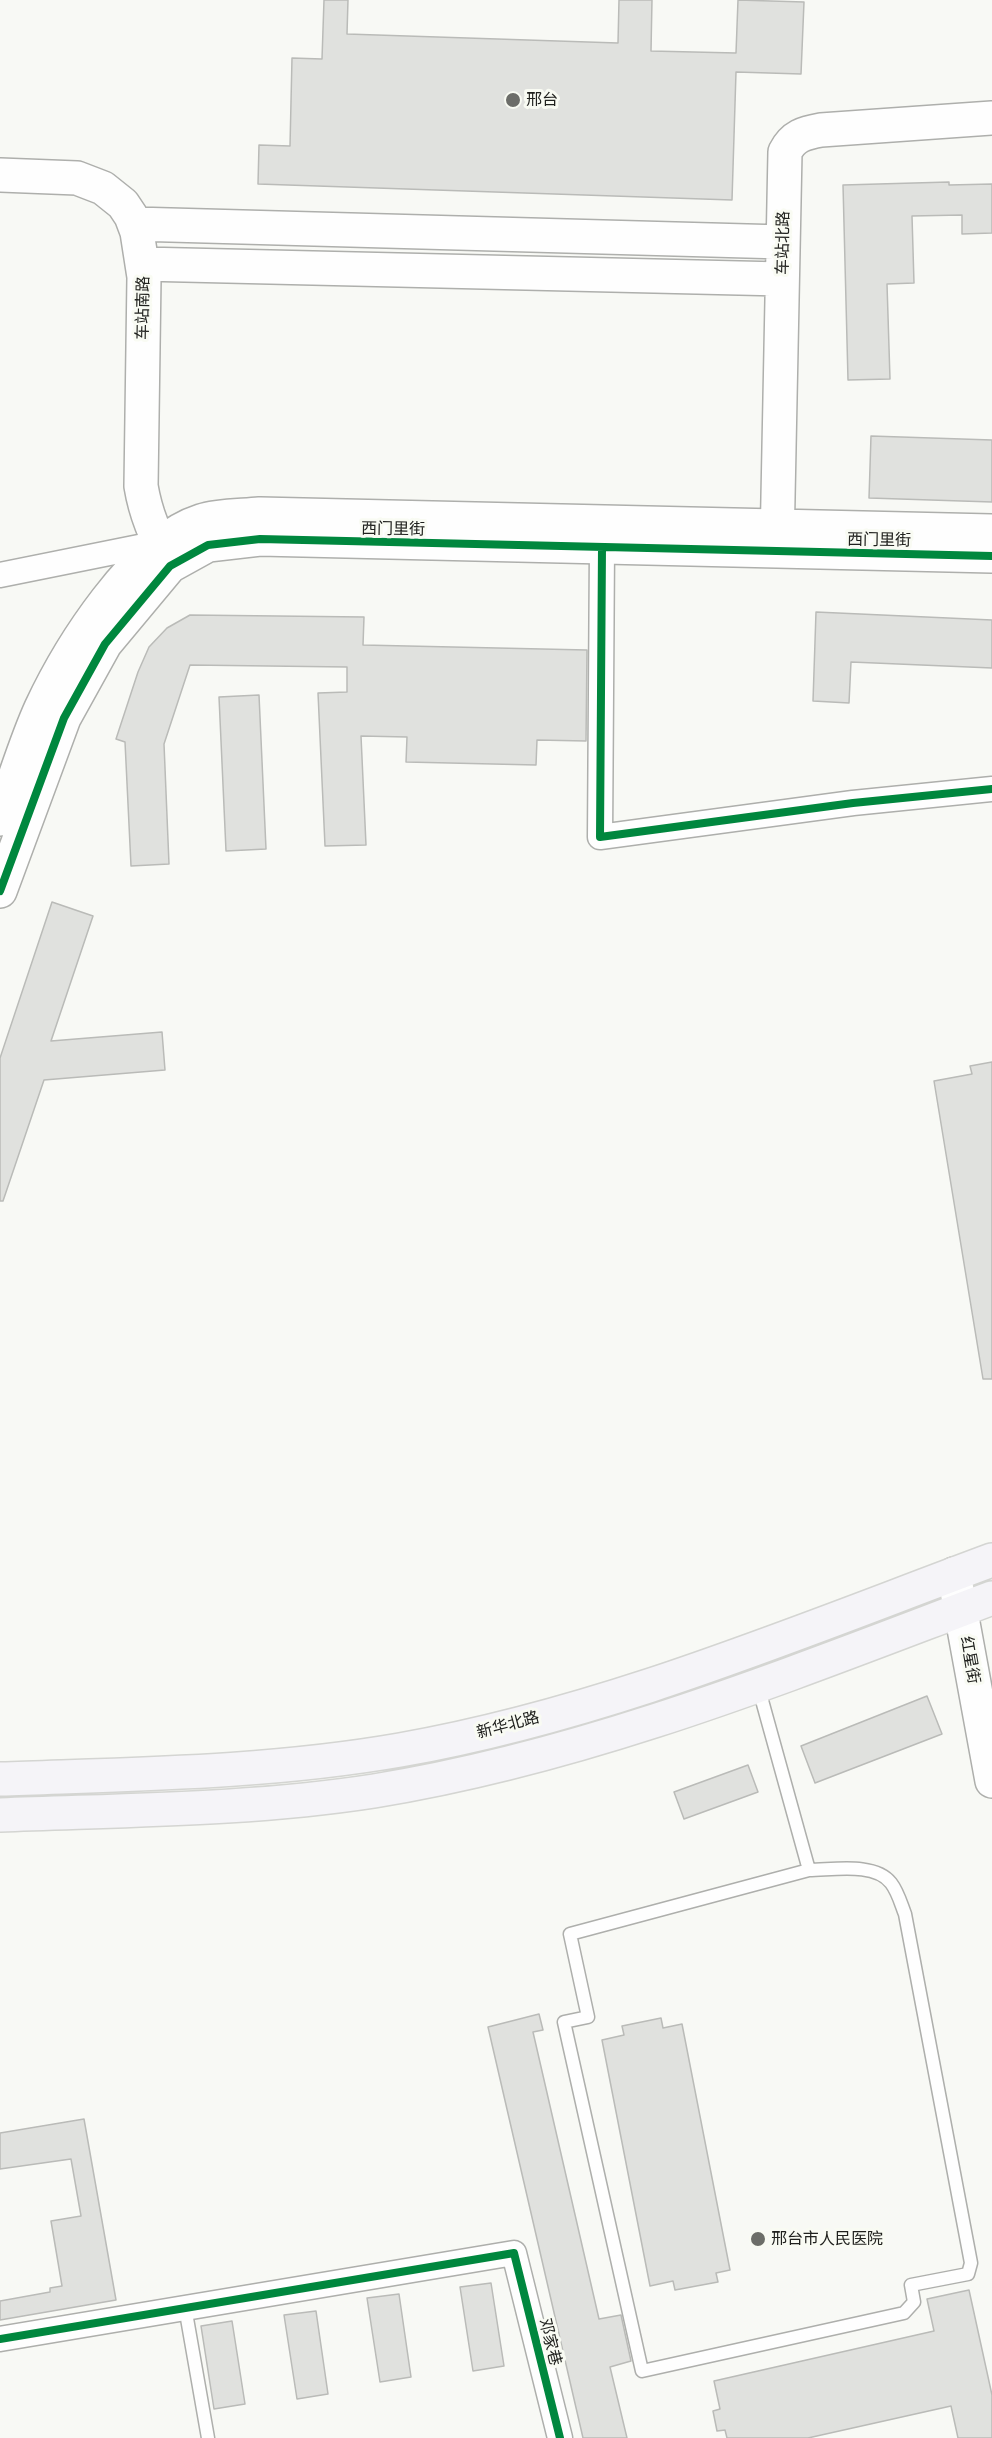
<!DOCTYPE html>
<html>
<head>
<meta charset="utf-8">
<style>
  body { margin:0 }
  canvas { display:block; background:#f8f9f5 }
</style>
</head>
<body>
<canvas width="992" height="2438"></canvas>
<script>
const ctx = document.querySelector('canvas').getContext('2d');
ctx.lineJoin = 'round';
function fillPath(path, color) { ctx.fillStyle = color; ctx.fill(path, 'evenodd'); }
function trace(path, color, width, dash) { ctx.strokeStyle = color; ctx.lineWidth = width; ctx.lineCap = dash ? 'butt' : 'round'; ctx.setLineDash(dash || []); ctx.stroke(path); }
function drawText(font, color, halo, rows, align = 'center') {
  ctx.font = font + ' "Public Sans","Noto Sans SC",sans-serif'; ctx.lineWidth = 6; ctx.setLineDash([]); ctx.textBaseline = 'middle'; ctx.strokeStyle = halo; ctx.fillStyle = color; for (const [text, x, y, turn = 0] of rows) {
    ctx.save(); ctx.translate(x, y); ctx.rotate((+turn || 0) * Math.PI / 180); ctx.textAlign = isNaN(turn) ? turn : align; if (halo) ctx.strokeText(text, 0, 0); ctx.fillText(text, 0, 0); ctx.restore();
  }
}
const building = new Path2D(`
  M 324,0 L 348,0 L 347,34 L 618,43 L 619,0 L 652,0 L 651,51 L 736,53 L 738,0 L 804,2 L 801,74 L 736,72 L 732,200 L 258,184 L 259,145 L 290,146 L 292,58 L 322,59 Z
  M 949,182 L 949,185 L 992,184 L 992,233 L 962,234 L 962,215 L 912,216 L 914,283 L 887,284 L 890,379 L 848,380 L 843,185 Z
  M 871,436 L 992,440 L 992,502 L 869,498 Z
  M 816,612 L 992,620 L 992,668 L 851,662 L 849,703 L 813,701 Z
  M 190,615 L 364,617 L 363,645 L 587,650 L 586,741 L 537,740 L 536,765 L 406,762 L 407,737 L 361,736 L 366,845 L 325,846 L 318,693 L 347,692 L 347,667 L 190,665 L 164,744 L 169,864 L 131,866 L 125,742 L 116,739 L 138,672 L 149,647 L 167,628 Z
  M 259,695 L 266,849 L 226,851 L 219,697 Z
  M 52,902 L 93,916 L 51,1041 L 162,1032 L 165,1070 L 44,1080 L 3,1201 L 0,1201 L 0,1058 Z
  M 992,1062 L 992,1379 L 983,1379 L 934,1081 L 972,1074 L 970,1066 Z
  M 927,1696 L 942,1734 L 815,1783 L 801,1746 Z
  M 748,1765 L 758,1792 L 684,1819 L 674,1792 Z
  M 539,2014 L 543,2030 L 533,2032 L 599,2319 L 621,2315 L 631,2361 L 610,2367 L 627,2438 L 583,2438 L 488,2027 Z
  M 661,2018 L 663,2028 L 682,2024 L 730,2270 L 716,2273 L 718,2282 L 675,2290 L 673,2281 L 650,2286 L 602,2040 L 624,2035 L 622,2026 Z
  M 84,2119 L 116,2300 L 0,2320 L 0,2301 L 50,2292 L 50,2288 L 62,2286 L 51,2221 L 81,2216 L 71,2159 L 0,2169 L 0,2133 Z
  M 491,2283 L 504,2366 L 473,2371 L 460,2287 Z
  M 969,2290 L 992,2395 L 992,2438 L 958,2438 L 951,2406 L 808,2438 L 727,2438 L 725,2430 L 717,2431 L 713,2411 L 720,2409 L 714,2381 L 934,2331 L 927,2299 Z
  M 399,2294 L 411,2377 L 380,2382 L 367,2298 Z
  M 316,2311 L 328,2394 L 297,2399 L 284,2315 Z
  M 232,2321 L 245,2404 L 214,2409 L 201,2326 Z`);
const lane = new Path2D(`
  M 758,1686 L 809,1870 L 570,1934 L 588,2017 L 564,2022 L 642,2371 L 904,2313 L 914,2302 L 911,2285 L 968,2274 L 971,2263 L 905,1914 C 901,1904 898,1892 891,1883 C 875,1862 833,1870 809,1870
  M 185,2307 L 208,2438`);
const street = new Path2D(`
  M 602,547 L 600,837 L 853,803 L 992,789
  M 0,575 L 159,543
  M 0,2339 L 514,2253 L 560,2438`);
const secondary = new Path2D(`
  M 0,175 L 77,178 L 103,188 L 123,204 L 131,216 L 137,232 L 144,277 L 141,486 C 146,516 156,536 169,563
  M 134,224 L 783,242
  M 142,264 L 782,279
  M 777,546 L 785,152 C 793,136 804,133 821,130 L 992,118
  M 0,819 C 14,782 25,743 41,708 C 69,648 135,542 201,521 C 219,515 241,516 260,514 L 992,531
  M 0,891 L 64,718 L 105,644 L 170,566 L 208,545 L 260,539 L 992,556
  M 954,1574 L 992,1781`);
const primary = new Path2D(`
  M 0,1779 C 134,1774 268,1773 400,1750 C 605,1714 798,1632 992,1560
  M 0,1815 C 125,1810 251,1810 374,1791 C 589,1756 790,1674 992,1598`);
const cycleway = new Path2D(`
  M 602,547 L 600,837 L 853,803 L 992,789
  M 0,891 L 64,718 L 105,644 L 170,566 L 208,545 L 260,539 L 992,556
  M 0,2339 L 514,2253 L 560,2438`);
const markers = [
  [513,100,8,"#6c6d69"],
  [758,2239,8,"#6c6d69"]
];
const poiNames = [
  ["邢台",526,100],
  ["邢台市人民医院",771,2239]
];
const streetNames = [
  ["车站北路",783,243,-89],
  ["车站南路",143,308,-89],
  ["西门里街",393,529,1],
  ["西门里街",879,540,1],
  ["红星街",970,1660,80],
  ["新华北路",508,1725,-15],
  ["邓家巷",550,2342,76]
];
fillPath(building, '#e0e1de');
trace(building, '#babbb8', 1.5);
trace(lane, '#aeafac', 15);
trace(street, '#aeafac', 27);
trace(secondary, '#aeafac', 36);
trace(primary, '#d4d5d2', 36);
trace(lane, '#fefefe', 12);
trace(street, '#fefefe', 24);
trace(secondary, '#fefefe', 33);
trace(primary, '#f5f4f8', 33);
trace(cycleway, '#00873e', 8);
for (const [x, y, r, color] of markers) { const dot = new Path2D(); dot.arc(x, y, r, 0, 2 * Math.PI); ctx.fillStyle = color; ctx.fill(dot); trace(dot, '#f9fbf3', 2); }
drawText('16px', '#20211e', '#f9fbf3', poiNames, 'left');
drawText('16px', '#20211e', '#f9fbf3', streetNames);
</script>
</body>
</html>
